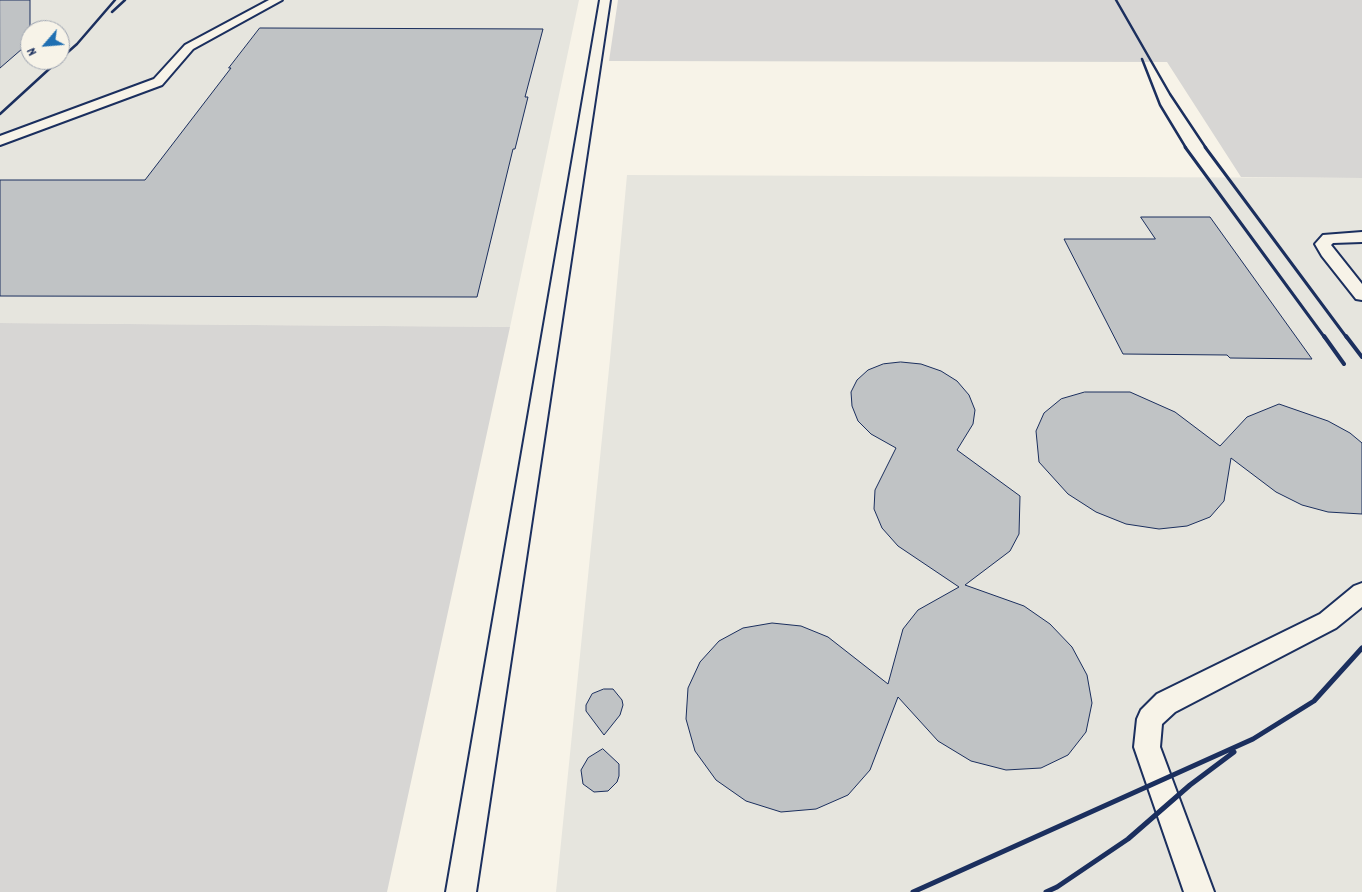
<!DOCTYPE html>
<html>
<head>
<meta charset="utf-8">
<style>
  body { margin:0 }
  #map { position:relative; width:1362px; height:892px; overflow:hidden; background:#f7f3e8; font-family:Dekko,sans-serif }
  canvas { display:block }
  .north { position:absolute; left:20px; top:20px; width:50px; height:50px; box-sizing:border-box; background:#f7f3e8; border:1px solid #9fa5b1; border-radius:50%; rotate:243deg; font-size:14px; font-weight:700; line-height:20px; text-align:center; color:#1b2f5e }
  .north::after { content:''; display:block; margin:auto; width:18px; height:22px; background:#1f6fb2; clip-path:polygon(50% 0,100% 100%,50% 72%,0 100%) }
</style>
</head>
<body>
<div id="map">
<canvas width="1362" height="892"></canvas>
<div class="north">N</div>
</div>
<script>
const ctx = document.querySelector('canvas').getContext('2d');
ctx.lineJoin = 'round';
function fillPath(path, color) { ctx.fillStyle = color; ctx.fill(path, 'evenodd'); }
function trace(path, color, width, dash) { ctx.strokeStyle = color; ctx.lineWidth = width; ctx.lineCap = dash ? 'butt' : 'round'; ctx.setLineDash(dash || []); ctx.stroke(path); }
const built = new Path2D(`
  M 0,0 L 579,0 L 510,327 L 0,323 ZM 30,30 L 60,30 L 60,60 L 30,60 Z
  M 627,175 L 1362,178 L 1362,892 L 556,892 L 610,359 Z`);
const green = new Path2D(`
  M 618,0 L 1362,0 L 1362,178 L 1241,177 L 1167,62 L 609,61 Z
  M 0,323 L 510,327 L 387,892 L 0,892 Z`);
const building = new Path2D(`
  M 0,0 L 30,0 L 30,42 L 0,68 Z
  M 260,28 L 543,29 L 525,97 L 528,97 L 515,149 L 513,149 L 477,297 L 0,296 L 0,180 L 145,180 L 231,68 L 229,68 Z
  M 1141,217 L 1210,217 L 1312,359 L 1230,358 L 1227,355 L 1123,354 L 1064,239 L 1155,239 Z
  M 901,362 L 921,364 L 941,371 L 957,381 L 969,395 L 975,410 L 973,424 L 957,450 L 1020,496 L 1019,534 L 1010,551 L 965,585 L 1024,606 L 1050,624 L 1072,647 L 1087,675 L 1092,703 L 1086,732 L 1068,755 L 1041,768 L 1006,770 L 971,761 L 938,741 L 898,697 L 870,770 L 848,795 L 816,809 L 781,812 L 746,801 L 716,780 L 695,751 L 686,719 L 688,688 L 700,662 L 719,641 L 743,628 L 772,623 L 801,626 L 828,637 L 888,684 L 903,629 L 918,610 L 959,587 L 898,546 L 882,528 L 874,509 L 875,490 L 896,448 L 871,434 L 858,421 L 852,406 L 851,392 L 857,380 L 868,370 L 883,364 Z
  M 1085,392 L 1130,392 L 1175,412 L 1220,446 L 1247,417 L 1279,404 L 1328,421 L 1350,433 L 1362,443 L 1362,514 L 1328,512 L 1302,505 L 1276,492 L 1231,458 L 1224,501 L 1210,517 L 1187,526 L 1159,529 L 1126,524 L 1096,512 L 1068,494 L 1039,462 L 1036,431 L 1044,413 L 1061,399 Z
  M 604,689 L 613,689 L 622,700 L 623,705 L 620,715 L 604,735 L 586,711 L 586,705 L 592,694 Z
  M 603,749 L 619,764 L 619,776 L 617,782 L 608,791 L 594,792 L 583,784 L 581,770 L 588,758 Z`);
const lane = new Path2D(`
  M 269,0 L 282,0 L 193,49 L 162,85 L 0,145 L 0,136 L 154,79 L 185,45 Z
  M 600,0 L 610,0 L 476,892 L 446,892 Z
  M 1362,232 L 1362,242 L 1333,243 L 1331,245 L 1362,284 L 1362,300 L 1356,299 L 1322,256 L 1315,244 L 1323,235 Z
  M 1362,583 L 1362,607 L 1336,628 L 1175,712 L 1162,724 L 1160,747 L 1214,892 L 1184,892 L 1134,747 L 1137,719 L 1141,710 L 1157,694 L 1320,614 L 1354,586 Z`);
const railFar3 = new Path2D(`
  M 1116,0 L 1170,94 L 1206,148
  M 112,12 L 125,0
  M 60,59 L 77,44 L 115,0
  M 1142,59 L 1160,105 L 1186,148
  M 0,114 L 59,60`);
const railFar2 = new Path2D(`
  M 1185,147 L 1325,338
  M 1205,147 L 1347,338`);
const railFar1 = new Path2D(`
  M 1324,336 L 1344,364
  M 1346,336 L 1362,357`);
const rail = new Path2D(`
  M 913,892 L 1253,739 L 1314,701 L 1362,648
  M 1046,892 L 1057,887 L 1128,839 L 1190,785 L 1234,752`);
fillPath(built, '#e6e5de');
fillPath(green, '#d7d6d4');
fillPath(building, '#c0c3c5');
trace(building, '#1b2f5e', 1);
trace(lane, '#1b2f5e', 4);
fillPath(lane, '#f7f3e8');
trace(railFar3, '#1b2f5e', 2.5);
trace(railFar2, '#1b2f5e', 3);
trace(railFar1, '#1b2f5e', 4);
trace(rail, '#1b2f5e', 5);
</script>
</body>
</html>
